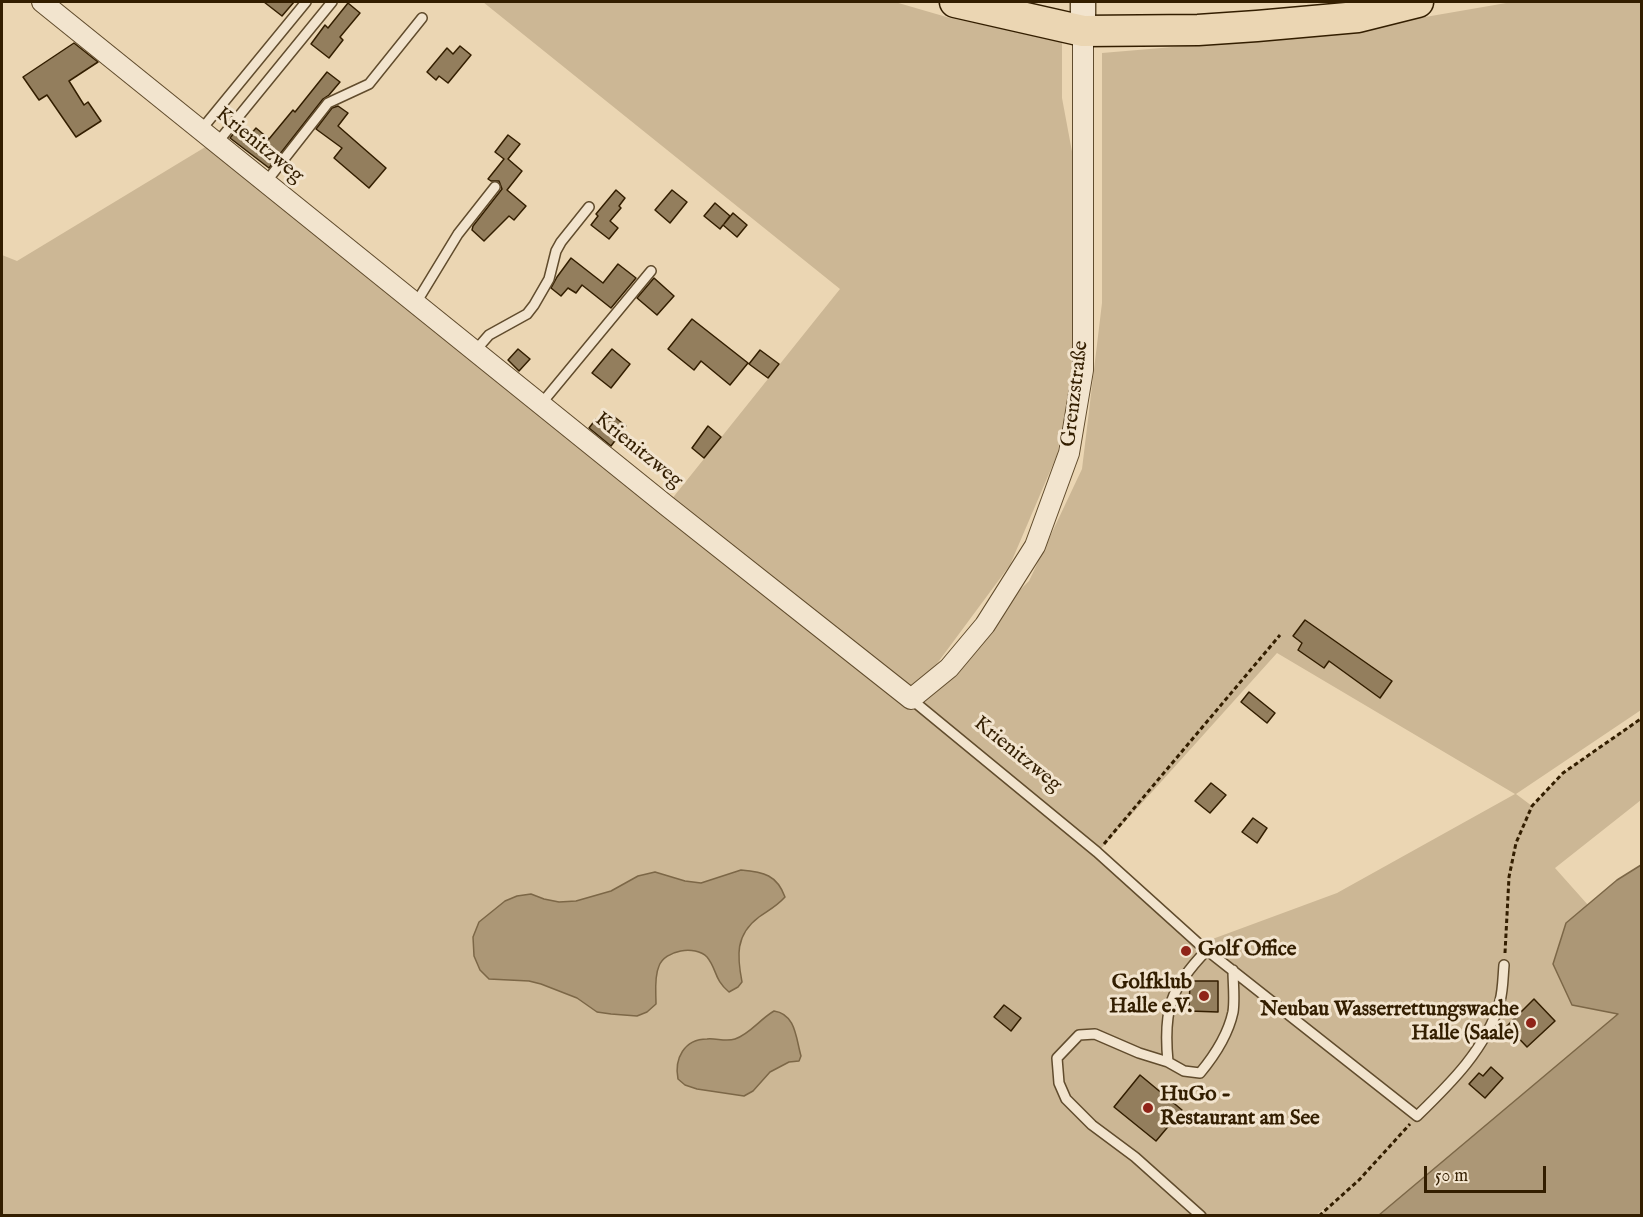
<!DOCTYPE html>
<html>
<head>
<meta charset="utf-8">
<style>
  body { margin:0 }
  #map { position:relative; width:1643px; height:1217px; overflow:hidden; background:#ebd6b3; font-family:"IM FELL English",serif }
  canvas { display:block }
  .frame { position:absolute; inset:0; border:3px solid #331e00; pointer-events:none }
  .scale { position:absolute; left:1424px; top:1166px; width:122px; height:27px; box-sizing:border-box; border:3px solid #331e00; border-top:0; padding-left:8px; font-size:18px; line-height:21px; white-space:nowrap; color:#331e00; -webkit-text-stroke:4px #f2e4ce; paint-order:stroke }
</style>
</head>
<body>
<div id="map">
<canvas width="1643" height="1217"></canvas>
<div class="frame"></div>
<div class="scale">50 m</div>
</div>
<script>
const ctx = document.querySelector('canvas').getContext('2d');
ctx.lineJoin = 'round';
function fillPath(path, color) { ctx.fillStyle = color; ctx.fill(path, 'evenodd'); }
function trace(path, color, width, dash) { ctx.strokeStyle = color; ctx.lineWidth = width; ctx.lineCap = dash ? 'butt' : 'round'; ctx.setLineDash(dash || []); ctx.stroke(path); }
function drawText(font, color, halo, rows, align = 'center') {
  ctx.font = font + ' "IM FELL English",serif'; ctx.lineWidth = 6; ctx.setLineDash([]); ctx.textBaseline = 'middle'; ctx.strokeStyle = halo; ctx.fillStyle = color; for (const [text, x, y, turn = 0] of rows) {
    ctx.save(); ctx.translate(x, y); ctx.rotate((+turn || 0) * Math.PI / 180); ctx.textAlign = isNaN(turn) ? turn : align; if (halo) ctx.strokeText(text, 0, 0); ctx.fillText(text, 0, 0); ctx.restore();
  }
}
const green = new Path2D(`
  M 483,2 L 895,2 L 950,18 L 1062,41 L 1062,98 L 1073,157 L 1076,283 L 1074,363 L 1057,455 L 1010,565 L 913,696 L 1029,581 L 1082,469 L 1102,303 L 1102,53 L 1327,34 L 1512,2 L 1641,2 L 1641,710 L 1516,794 L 1532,806 L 1563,773 L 1641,718 L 1641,800 L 1555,868 L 1588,905 L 1566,923 L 1619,1013 L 1379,1215 L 1319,1215 L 1344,1193 L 1315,1216 L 2,1216 L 2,255 L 17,261 L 207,146 L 671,500 L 840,289 ZM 1277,653 L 1515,794 L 1337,893 L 1199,944 L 1098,852 Z`);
const water = new Path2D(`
  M 1641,865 L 1641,1215 L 1379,1215 L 1618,1014 L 1572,1005 L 1553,964 L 1566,923 L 1617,880 Z
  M 741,870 C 764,872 777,875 785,897 C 777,906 769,910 759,917 C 735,935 737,956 742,982 L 738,987 L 729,992 C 714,980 717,969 707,957 C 695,945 665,950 659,966 C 654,977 656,992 656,1004 L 647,1012 L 637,1016 L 611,1014 L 597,1012 L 577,998 L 541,984 L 529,981 L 489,979 L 480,970 L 474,956 L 473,937 L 479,922 L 505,901 L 517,896 L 531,894 L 544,899 L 559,902 L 576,901 L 611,891 L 638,876 L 655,872 L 685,881 L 701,883 Z
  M 774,1011 C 796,1014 796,1039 801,1056 L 799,1061 L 789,1062 L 770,1072 L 753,1091 L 744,1096 L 697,1089 L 685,1085 L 678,1079 C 674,1059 684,1039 707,1039 C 716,1038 726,1042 735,1039 C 750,1034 760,1019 774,1011 Z`);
const building = new Path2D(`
  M 264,2 L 294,2 L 282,16 Z
  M 348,3 L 360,13 L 340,37 L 343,40 L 329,58 L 311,44 L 325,25 L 328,28 Z
  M 74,43 L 98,62 L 69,81 L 84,105 L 88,102 L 101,121 L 76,137 L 47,95 L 39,100 L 23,77 Z
  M 460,46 L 471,55 L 448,83 L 439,76 L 436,80 L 427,72 L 447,48 L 453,54 Z
  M 327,72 L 340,82 L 329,95 L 323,99 L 269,168 L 230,138 L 239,127 L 250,135 L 256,128 L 269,139 L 293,110 L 295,112 Z
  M 338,106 L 348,113 L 338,126 L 386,168 L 369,188 L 334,158 L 342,148 L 316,129 L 332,108 Z
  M 508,135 L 520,144 L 508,159 L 522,171 L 507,190 L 526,206 L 514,220 L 509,216 L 484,241 L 472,230 L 473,226 L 502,189 L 499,181 L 491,181 L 488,179 L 504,159 L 495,152 Z
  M 616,190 L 625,198 L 619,206 L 621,208 L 610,221 L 618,228 L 609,239 L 591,225 L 598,216 L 596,214 Z
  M 672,190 L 687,202 L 670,223 L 655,210 Z
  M 715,203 L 730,216 L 724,224 L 733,213 L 747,225 L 737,237 L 723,225 L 720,229 L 704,216 Z
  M 571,258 L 603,283 L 618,264 L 636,278 L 611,308 L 582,285 L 576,293 L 568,288 L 561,296 L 551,288 L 557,277 Z
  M 654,278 L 674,296 L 657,315 L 637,298 Z
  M 692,319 L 748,363 L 730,385 L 701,361 L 694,370 L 668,349 Z
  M 518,349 L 530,359 L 519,371 L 508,360 Z
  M 612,349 L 630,364 L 611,388 L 592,373 Z
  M 760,350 L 779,364 L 768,378 L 749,364 Z
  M 612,415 L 626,426 L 611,446 L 589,428 L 596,419 L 598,421 L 601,417 L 607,421 Z
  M 708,426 L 721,437 L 704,458 L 692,448 Z
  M 1305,620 L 1392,681 L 1380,698 L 1329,661 L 1324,668 L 1298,650 L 1302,643 L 1293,636 Z
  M 1249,692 L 1275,713 L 1267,723 L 1241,702 Z
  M 1211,783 L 1226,795 L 1210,813 L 1195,801 Z
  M 1253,818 L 1267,828 L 1257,843 L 1242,832 Z
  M 1190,981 L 1218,981 L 1218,1012 L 1189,1011 Z
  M 1534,999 L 1555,1021 L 1527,1047 L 1507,1026 Z
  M 1004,1005 L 1021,1018 L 1011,1031 L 994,1017 Z
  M 1491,1067 L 1503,1078 L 1485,1098 L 1469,1084 L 1479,1073 L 1483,1076 Z
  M 1140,1075 L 1182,1110 L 1156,1141 L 1114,1107 Z`);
const path = new Path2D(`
  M 1104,844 L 1280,635
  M 1505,953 L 1509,877 L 1516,843 L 1532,806 L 1563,773 L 1642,718
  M 1319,1216 L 1359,1180 L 1410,1124`);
const service = new Path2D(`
  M 201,130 L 306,2
  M 217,143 L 332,2
  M 266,182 L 328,103 L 369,84 L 422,18
  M 416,303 L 458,234 L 495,187
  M 475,351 L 489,335 L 527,314 L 534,305 L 549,279 L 556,251 L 561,242 L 589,207
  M 541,404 L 651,271
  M 911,699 L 1097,852 L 1199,944 L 1417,1116 C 1450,1084 1487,1048 1500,1001 C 1503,990 1503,976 1504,965
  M 1207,950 C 1170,988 1163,1010 1168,1062 L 1184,1071 L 1200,1073 C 1215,1055 1228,1035 1233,1012 C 1235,999 1233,983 1233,970
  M 1168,1062 L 1139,1053 L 1095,1034 L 1079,1035 L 1057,1058 L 1059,1083 L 1066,1099 L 1092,1125 L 1135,1157 L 1201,1216`);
const minor = new Path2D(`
  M 42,2 L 667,506 L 911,699 L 949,668 L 985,625 L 1035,546 L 1069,453 L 1083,370 L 1083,31`);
const tertiary = new Path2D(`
  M 1083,2 L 1083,31`);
const primary = new Path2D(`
  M 955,2 L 1083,31 L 1198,30 L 1257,26 L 1358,17 L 1418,2`);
const markers = [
  [1186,951,6,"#8f2418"],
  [1204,996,6,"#8f2418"],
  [1531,1023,6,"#8f2418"],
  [1148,1108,6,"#8f2418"]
];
const streetNames = [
  ["Krienitzweg",259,146,39],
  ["Grenzstraße",1076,394,-83],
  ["Krienitzweg",638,451,39],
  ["Krienitzweg",1017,755,39]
];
const poiNames = [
  ["Golf Office",1198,951],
  ["Golfklub",1192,984,"right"],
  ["Halle e.V.",1192,1008,"right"],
  ["Neubau Wasserrettungswache",1519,1011,"right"],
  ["Halle (Saale)",1519,1035,"right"],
  ["HuGo -",1160,1096],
  ["Restaurant am See",1160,1120]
];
fillPath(green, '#ccb795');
fillPath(water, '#ac9776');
trace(water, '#7c6747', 1.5);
fillPath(building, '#937e5d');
trace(building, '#331e00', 1.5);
trace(service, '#614c2d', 12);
trace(minor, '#614c2d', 22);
trace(tertiary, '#614c2d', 27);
trace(primary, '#331e00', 33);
trace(path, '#331e00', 3, [4.5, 3]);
trace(service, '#f2e4ce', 9);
trace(minor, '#f2e4ce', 20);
trace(tertiary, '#f2e4ce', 24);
trace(primary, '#ebd6b3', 30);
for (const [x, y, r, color] of markers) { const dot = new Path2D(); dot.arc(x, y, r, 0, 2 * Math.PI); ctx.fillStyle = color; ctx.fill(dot); trace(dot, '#f2e4ce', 2); }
drawText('21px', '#331e00', '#f2e4ce', streetNames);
drawText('bold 21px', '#331e00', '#f2e4ce', poiNames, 'left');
</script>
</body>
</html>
